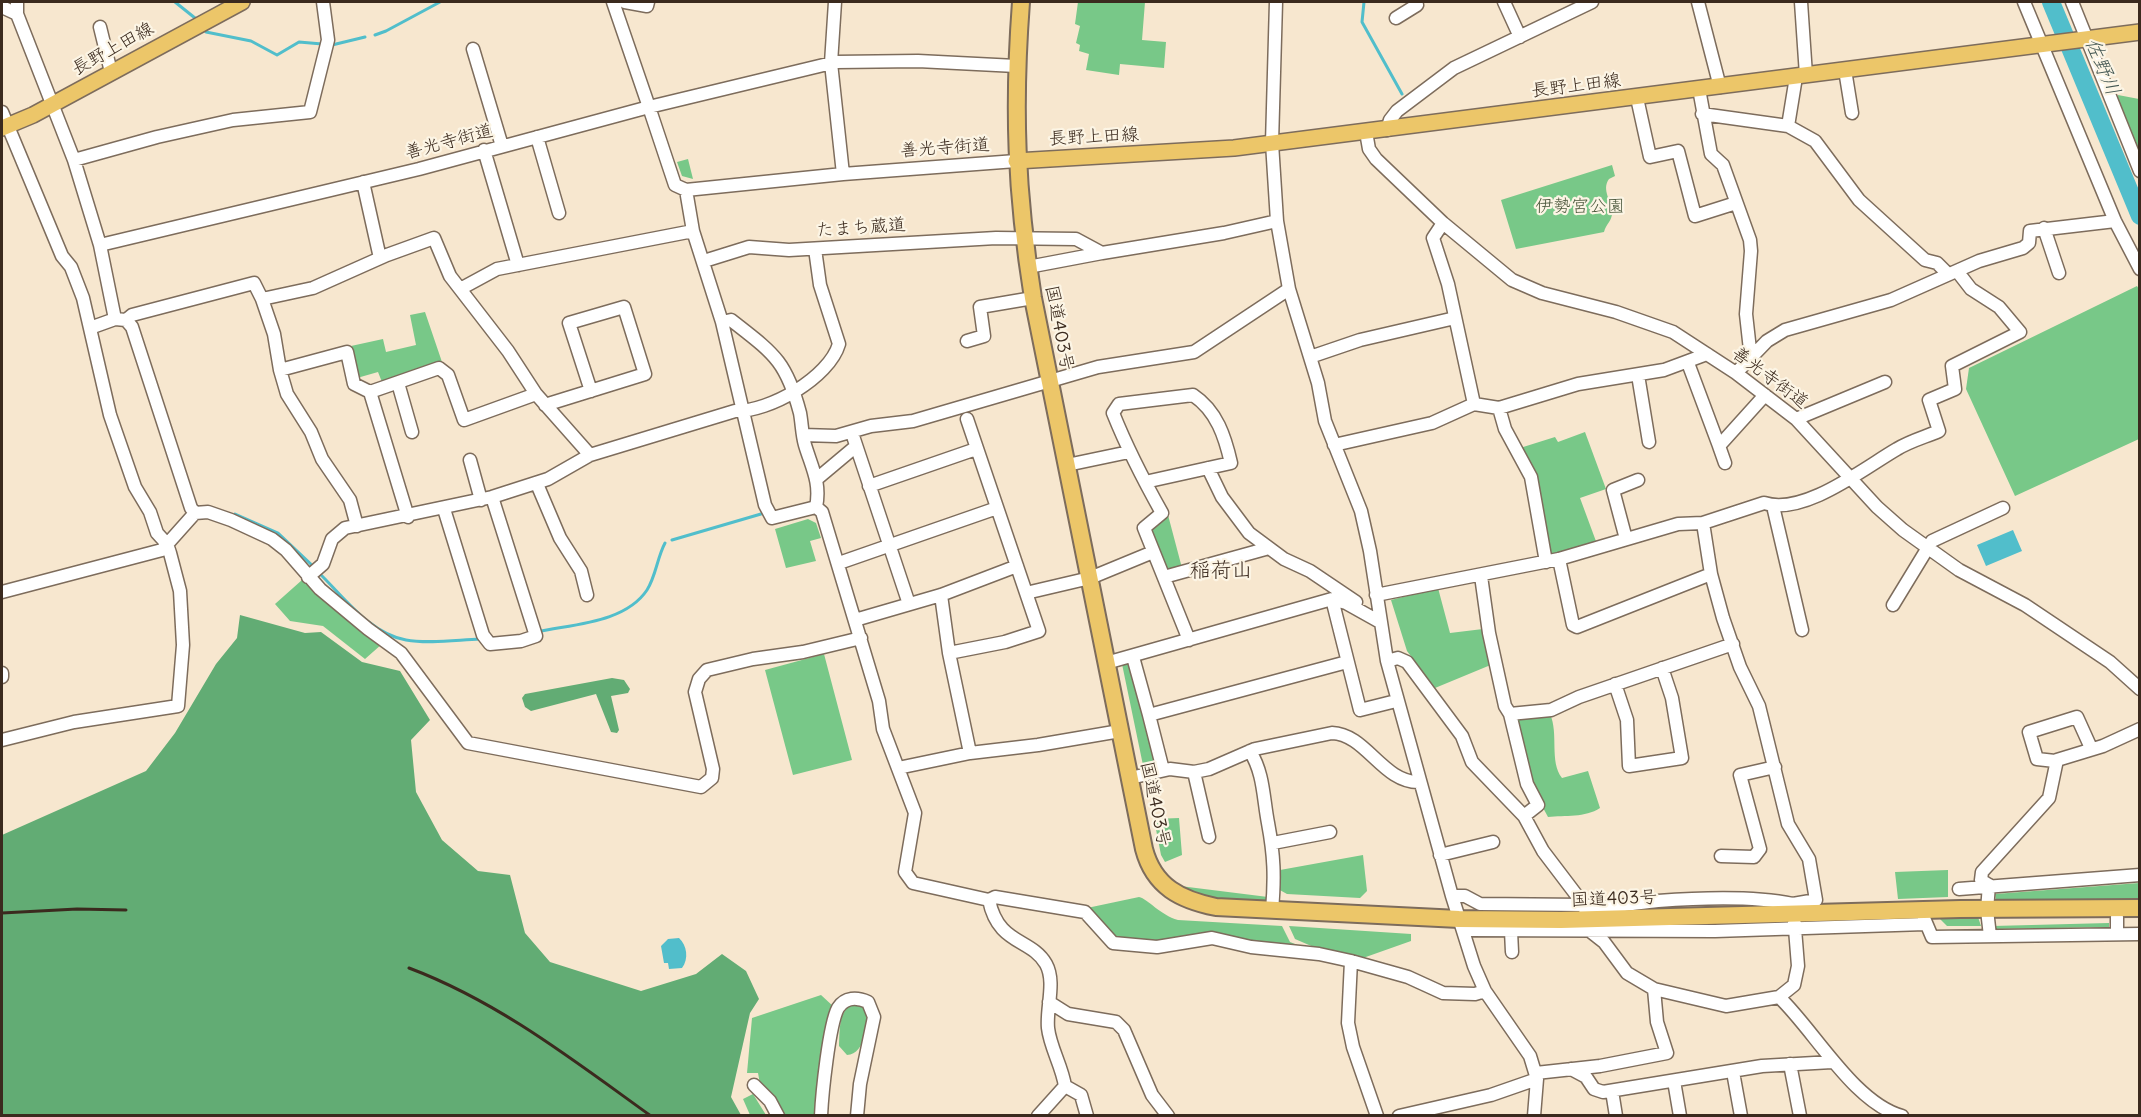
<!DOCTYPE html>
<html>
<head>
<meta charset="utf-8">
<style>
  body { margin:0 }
  #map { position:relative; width:2141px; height:1117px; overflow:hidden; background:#f7e7cf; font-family:Delius,sans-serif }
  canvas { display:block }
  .frame { position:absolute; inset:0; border:3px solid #3b2a1e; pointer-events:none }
</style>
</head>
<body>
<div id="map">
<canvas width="2141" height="1117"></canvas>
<div class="frame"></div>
</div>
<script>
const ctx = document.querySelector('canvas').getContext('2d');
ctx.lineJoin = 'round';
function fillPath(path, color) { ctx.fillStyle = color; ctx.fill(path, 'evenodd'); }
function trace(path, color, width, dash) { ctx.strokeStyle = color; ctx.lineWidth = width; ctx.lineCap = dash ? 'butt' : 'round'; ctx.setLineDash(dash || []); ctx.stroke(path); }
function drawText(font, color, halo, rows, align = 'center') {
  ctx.font = font + ' Delius,"Klee One",sans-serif'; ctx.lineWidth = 4.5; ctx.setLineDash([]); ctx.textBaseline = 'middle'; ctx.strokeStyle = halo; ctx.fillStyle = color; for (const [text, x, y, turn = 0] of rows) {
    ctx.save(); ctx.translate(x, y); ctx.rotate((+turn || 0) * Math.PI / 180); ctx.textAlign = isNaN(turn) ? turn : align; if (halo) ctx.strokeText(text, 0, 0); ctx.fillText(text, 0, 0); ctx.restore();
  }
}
const green = new Path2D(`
  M 1078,2 L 1145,2 L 1142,40 L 1166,42 L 1164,68 L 1120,64 L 1119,75 L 1086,70 L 1089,54 L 1079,51 L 1080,45 L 1076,43 L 1080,26 L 1075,24 Z
  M 2118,95 L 2139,99 L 2139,160 L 2116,99 Z
  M 688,159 L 693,179 L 682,176 L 677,162 Z
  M 1612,165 L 1615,176 L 1609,179 C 1601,190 1612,201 1612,213 C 1612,221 1606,224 1604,232 L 1516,249 L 1501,200 Z
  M 2137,286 L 2140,291 L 2139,439 L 2015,496 L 1966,389 L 1969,368 Z
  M 425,312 L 442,362 L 382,382 L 378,372 L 357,378 L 351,346 L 383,339 L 386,352 L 416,345 L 410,315 Z
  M 1585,432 L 1606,489 L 1580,498 L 1597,544 L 1552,556 L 1549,554 L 1520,448 L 1555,437 L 1558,442 Z
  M 1168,515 L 1182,568 L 1168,571 L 1151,532 L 1153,526 Z
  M 808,519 L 816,523 L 821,538 L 810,541 L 816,561 L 786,568 L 775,529 Z
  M 302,580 L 361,631 L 382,644 L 365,659 L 323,626 L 290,621 L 275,604 Z
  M 1438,588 L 1450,633 L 1483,629 L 1493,664 L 1435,688 L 1407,651 L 1391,600 Z
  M 824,654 L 852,760 L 793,775 L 765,670 Z
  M 1128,662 L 1157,765 L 1144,770 L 1122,664 Z
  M 1550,714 C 1559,734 1549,761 1562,778 L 1588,771 L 1600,808 C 1585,818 1565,815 1548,817 L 1534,791 L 1517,726 L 1518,718 Z
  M 1179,818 L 1182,855 L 1165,862 L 1161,855 L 1154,819 Z
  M 1363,855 L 1367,891 L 1360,898 L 1287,894 L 1278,889 L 1280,870 Z
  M 1948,870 L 1948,897 L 1898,899 L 1895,872 Z
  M 2139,883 L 2139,899 L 1996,901 L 1995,894 Z
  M 1180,886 L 1268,897 L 1267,901 L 1210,898 Z
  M 1139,897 C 1148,899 1160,915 1178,920 L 1282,926 L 1290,942 L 1310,950 L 1204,932 L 1158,943 L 1119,939 L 1087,908 Z
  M 1978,917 L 1981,926 L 1947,926 L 1939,918 Z
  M 2109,923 L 2109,927 L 1994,929 L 1993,926 Z
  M 1289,926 L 1411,934 L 1411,941 L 1363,958 L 1323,951 L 1295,939 Z
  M 821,995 L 834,1007 L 818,1109 L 813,1115 L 782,1115 L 760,1084 L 758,1073 L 747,1073 L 752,1018 Z
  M 857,1003 L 865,1007 C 869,1021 866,1054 847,1055 L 839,1046 C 840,1029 838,1007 857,1003 Z
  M 753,1094 L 766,1115 L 750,1115 L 743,1099 Z`);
const forest = new Path2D(`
  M 240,615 L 305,633 L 321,632 L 362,662 L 400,671 L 430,720 L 411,740 L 416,792 L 442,840 L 478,871 L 510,875 L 525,933 L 550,962 L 641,991 L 696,974 L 722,954 L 746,971 L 759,999 L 750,1013 L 731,1097 L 741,1115 L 2,1115 L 2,835 L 146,771 L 175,733 L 216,664 L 237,638 Z
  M 612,678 L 624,680 L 630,689 L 628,693 L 611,696 L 619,730 L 617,733 L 611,732 L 596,694 L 531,711 L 525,707 L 522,698 L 525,694 Z`);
const water = new Path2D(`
  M 2013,530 L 2022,551 L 1986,566 L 1977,545 Z
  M 679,938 C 687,945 689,959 682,968 L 669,969 L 668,963 L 664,963 L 661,946 L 668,939 Z`);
const stream = new Path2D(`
  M 175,2 L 195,18
  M 1364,2 L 1362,22 L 1402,94
  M 206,32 L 251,41 L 277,55 L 299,42 L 322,44
  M 375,35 L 386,31 L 440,2
  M 332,45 L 365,37
  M 235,514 L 278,533 L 315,568
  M 672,540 L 761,514
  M 319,573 C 344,597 370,634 406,640 C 429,644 456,640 480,639
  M 537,632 C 573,624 625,623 647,590 C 656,576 657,558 665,543`);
const river = new Path2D(`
  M 2051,2 L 2140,216`);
const minor = new Path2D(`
  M 17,2 L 17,14 L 74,160 L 100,245 L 419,169 L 649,107 L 675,185 L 686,190 L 843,174 L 1016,161
  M 613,2 L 649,107 L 836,62 L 918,61 L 1016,66
  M 625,2 L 647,6 L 648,2
  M 835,2 L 831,63 L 843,174
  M 1276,2 L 1272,143 L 1277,221 L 1289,289 L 1318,383 L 1325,421 L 1361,511 L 1370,551 L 1387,661 L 1452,896 L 1474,966 L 1485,991 L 1530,1056 L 1537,1079 L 1534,1116
  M 1504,2 L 1520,37
  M 1698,2 L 1720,87
  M 1801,2 L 1806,75
  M 2024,2 L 2115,221 L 2140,269
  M 2072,2 L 2140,171
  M 2,7 L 17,14
  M 1396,18 L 1417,5 L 1415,2
  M 100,27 L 111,72
  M 473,49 L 502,146
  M 1845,70 L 1852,113
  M 1699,89 L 1711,154 L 1723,165 L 1750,240 L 1751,251 L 1746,314 L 1750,350 L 1753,354
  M 1637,98 L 1650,157 L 1678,151 L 1695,216 L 1736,203
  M 2,112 L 62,256 L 71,267 L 83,298 L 110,415 L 135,487 L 150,512 L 157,533 L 167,544 L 170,553 L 180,591 L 183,645 L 178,706 L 74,722 L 2,740
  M 1702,114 L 1788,126 L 1815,141 L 1859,200 L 1925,260 L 1937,263 L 1948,274
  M 1788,126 L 1796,77
  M 1387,130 L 1390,120 L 1397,111 L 1454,68 L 1592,2
  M 1366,132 L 1369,149 L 1376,159 L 1443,223 L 1512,280 L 1542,293 L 1616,312 L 1673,332 L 1736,373 L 1796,419 L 1877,507 L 1903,530 L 1959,570 L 2025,605 L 2110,662 L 2140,689
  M 537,137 L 559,213
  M 484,150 L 518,265
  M 74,160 L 157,137 L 233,120 L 310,112 L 328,40 L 323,2
  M 363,182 L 380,258
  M 686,190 L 693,231 L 722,322 L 765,505 L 772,518 L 816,507 L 822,512 L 879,701 L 883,729 L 915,813 L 905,872 L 913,883 L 989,900 L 995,897 L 1085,912 L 1113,943 L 1157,947 L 1212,938 L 1251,947 L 1319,954 L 1351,961 L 1408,977 L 1443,993 L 1475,994 L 1485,991
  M 1443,223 L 1433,238 L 1448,284 L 1474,404
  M 2044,228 L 2059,273
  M 100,245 L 115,319 L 126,320 L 132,327 L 191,508 L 195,513
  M 704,261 L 749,247 L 789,250 L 996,238 L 1076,239 L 1102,253 L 1224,233 L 1277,221
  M 1028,267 L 1102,253
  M 462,288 L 497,269 L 693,231
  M 262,299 L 274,334 L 280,370 L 287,394 L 311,432 L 322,459 L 350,500 L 357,526
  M 126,320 L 132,315 L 254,283 L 262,299 L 313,288 L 387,255 L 434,238 L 450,276 L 508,351 L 536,394 L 590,455
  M 722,322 L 731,320 C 773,353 786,360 800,413 C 802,424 802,435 805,445 C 812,468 821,483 816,507
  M 90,328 L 115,319
  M 967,341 L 984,336 L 980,307 L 1033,298
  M 1310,357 L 1360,340 L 1455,318
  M 1688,363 L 1719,446 L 1765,395
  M 280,370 L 347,352 L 354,384 L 370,392 L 439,368 L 448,375 L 464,420 L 536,394
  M 1736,373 L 1767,341 L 1785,330 L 1891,300 L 1979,261 L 2023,248 L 2029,243 L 2030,231 L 2115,221
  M 1638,375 L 1649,442
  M 398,383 L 412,432
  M 370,392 L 408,517
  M 545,405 L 645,374 L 624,307 L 569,323 L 591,391
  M 1499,408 L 1505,429 L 1531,477 L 1546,562
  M 1796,419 L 1885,382
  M 852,433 L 909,604
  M 803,435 L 836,436 L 871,426 L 913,421 L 1098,367 L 1194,352 L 1289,289
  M 1334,445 L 1432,423 L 1474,404 L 1499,408 L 1578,384 L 1664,370 L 1707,354
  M 1719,446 L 1725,463
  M 470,460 L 481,500
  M 1067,465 L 1129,452
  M 1208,468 L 1222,497 L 1249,533 L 1284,559 L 1310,571 L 1356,602
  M 818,478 L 855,447
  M 1145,482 L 1231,463 C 1225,437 1217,411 1193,395 L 1119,404 L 1113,413 C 1127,448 1144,481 1162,513 L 1144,528 L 1189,640
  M 537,484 L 560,538 L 581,571 L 587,595
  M 869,486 L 976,449
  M 1773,506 L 1802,630
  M 444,509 L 483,635 L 490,644 L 521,641 L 536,636 L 492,497
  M 1703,523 L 1711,574 L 1723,618 L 1740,667 L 1759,706 L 1788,824 L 1809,859 L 1816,900 L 1793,904 L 1798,966 L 1794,985 L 1779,997
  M 1626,539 L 1613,490 L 1638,480
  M 1559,559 L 1573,625 L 1577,627 L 1711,574
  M 839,563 L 997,508
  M 1481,576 L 1489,633 L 1505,706 L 1510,714 L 1527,784 L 1538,805 L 1524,816
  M 308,577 L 323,564 L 332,539 L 345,528 L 492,497 L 548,479 L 590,455 L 735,411 C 769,412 829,378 839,344 L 820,285 L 815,249
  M 1164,577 L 1269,548
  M 2,592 L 162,550 L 195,513 L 208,512 L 231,520 L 272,539 L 286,550 L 320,589 L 368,629 L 401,653 L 468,743 L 701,787 L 712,778 L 713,769 L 695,692 L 699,679 L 707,670 L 753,659 L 803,652 L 861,638
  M 1026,593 L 1090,578 L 1153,552
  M 941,595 L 949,653 L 1005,642 L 1039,631 L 967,419
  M 1376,595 L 1559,559 L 1678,524 L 1703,523 L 1764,503 C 1804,516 1864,468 1897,449 C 1910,441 1925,437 1939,431 L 1929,400 L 1955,389 L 1952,366 L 2020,332 L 1999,307 L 1971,289 L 1957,271
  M 1332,599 L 1360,710 L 1396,701
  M 1893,605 L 1932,541 L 2003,508
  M 855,620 L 941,595 L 1017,566
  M 949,653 L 970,753
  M 1133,657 L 1149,715 L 1347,662
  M 1387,661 L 1398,658 L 1407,662 L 1462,736 L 1472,762 L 1524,816 L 1543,851 L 1584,905 L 1590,931 L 1604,942 L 1627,973 L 1654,989 L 1726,1006 L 1779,997 C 1814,1030 1854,1103 1902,1116
  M 1106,663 L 1332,599 L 1346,603 L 1380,622
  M 2,673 L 2,677
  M 1615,684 L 1627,720 L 1629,766 L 1682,758 L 1672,698 L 1662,668
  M 1510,714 L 1551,710 L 1579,697 L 1733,644
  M 1149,715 L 1163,770
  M 1250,751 C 1264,774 1263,797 1268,823 C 1274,855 1275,877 1272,910
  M 2055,761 L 2037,759 L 2029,732 L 2077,717 L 2091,748
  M 898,768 L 970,753 L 1038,745 L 1120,731
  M 1194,772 L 1209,837
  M 1130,778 L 1170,769 L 1194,772 L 1209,769 L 1255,749 L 1332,733 C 1366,734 1383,783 1419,782
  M 1273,843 L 1330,832
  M 1440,855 L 1493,842
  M 1721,856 L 1754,857 L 1760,849 L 1740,775 L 1775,767
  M 1989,885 L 1981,880 L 1982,872 L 2049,798 L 2057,760 L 2103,746 L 2140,729
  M 1989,885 L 1987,910 L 1990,936
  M 1959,889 L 2140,875
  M 1452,896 L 1465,896 L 1480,904 L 1584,905 C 1609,910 1633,903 1658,901 C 1698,898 1754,896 1793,904
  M 989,900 C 998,945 1031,938 1046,964 C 1056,982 1046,1008 1048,1028 C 1050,1047 1062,1066 1065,1086 L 1038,1116
  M 1924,918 L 1932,937 L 2140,934
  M 1471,930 L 1715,931 L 1925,924
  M 1511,931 L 1512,952
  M 2117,933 L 2117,917
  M 1351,961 L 1348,1023 L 1353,1047 L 1377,1116
  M 1049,1002 L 1068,1014 L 1116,1022 L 1124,1030 L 1152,1095 L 1168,1116
  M 1790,1064 L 1800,1116
  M 1571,1069 L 1586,1077 L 1594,1089 L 1603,1092 L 1762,1066 L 1832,1062
  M 1733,1072 L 1741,1116
  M 1536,1073 L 1600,1066 L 1667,1053 L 1657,1022 L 1654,989
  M 1674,1081 L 1680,1116
  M 754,1085 L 770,1101 L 778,1116
  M 1065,1086 L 1081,1095 L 1087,1116
  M 1612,1091 L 1616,1116
  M 821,1116 C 822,1094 829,1025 838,1008 C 845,997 857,997 868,1002 L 874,1017 L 860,1084 L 857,1116
  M 1399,1116 L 1491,1095 L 1537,1079`);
const major = new Path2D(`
  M 2,128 L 33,115 L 242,2
  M 1016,161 L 1234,148 L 2140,32`);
const highway = new Path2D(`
  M 1021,2 C 1013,108 1016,192 1033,298 L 1144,849 C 1154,887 1181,900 1216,907 L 1459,919 L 1561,920 L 1960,909 L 2140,908`);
const rail = new Path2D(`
  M 2,913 L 77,909 L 126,910
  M 409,968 C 499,1002 573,1060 651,1116`);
const streetNames = [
  ["長野上田線",113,49,-29],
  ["長野上田線",1576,86,-7],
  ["長野上田線",1094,137,-3],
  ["善光寺街道",449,142,-15],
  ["善光寺街道",945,148,-4],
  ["たまち蔵道",861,228,-4],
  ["国道403号",1059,328,79],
  ["善光寺街道",1770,378,37],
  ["国道403号",1155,804,78],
  ["国道403号",1614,899,-2]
];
const parkNames = [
  ["伊勢宮公園",1580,207]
];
const waterNames = [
  ["佐野川",2102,67,67]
];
const quarterNames = [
  ["稲荷山",1221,571]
];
fillPath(green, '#78c888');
fillPath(forest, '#62ac74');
fillPath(water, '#51becb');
trace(stream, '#51becb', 3);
trace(river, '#51becb', 18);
trace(minor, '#7d6c5c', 15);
trace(major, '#7d6c5c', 18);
trace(highway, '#7d6c5c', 20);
trace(minor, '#fff', 12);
trace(major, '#ecc669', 15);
trace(highway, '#ecc669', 16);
trace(rail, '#3b2a1e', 3);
drawText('18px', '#3b2a1e', '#fcf5e5', streetNames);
drawText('18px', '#4d593e', '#fcf5e5', parkNames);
drawText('italic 20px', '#425652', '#fcf5e5', waterNames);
drawText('21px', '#3b2a1e', '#fcf5e5', quarterNames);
</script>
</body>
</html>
